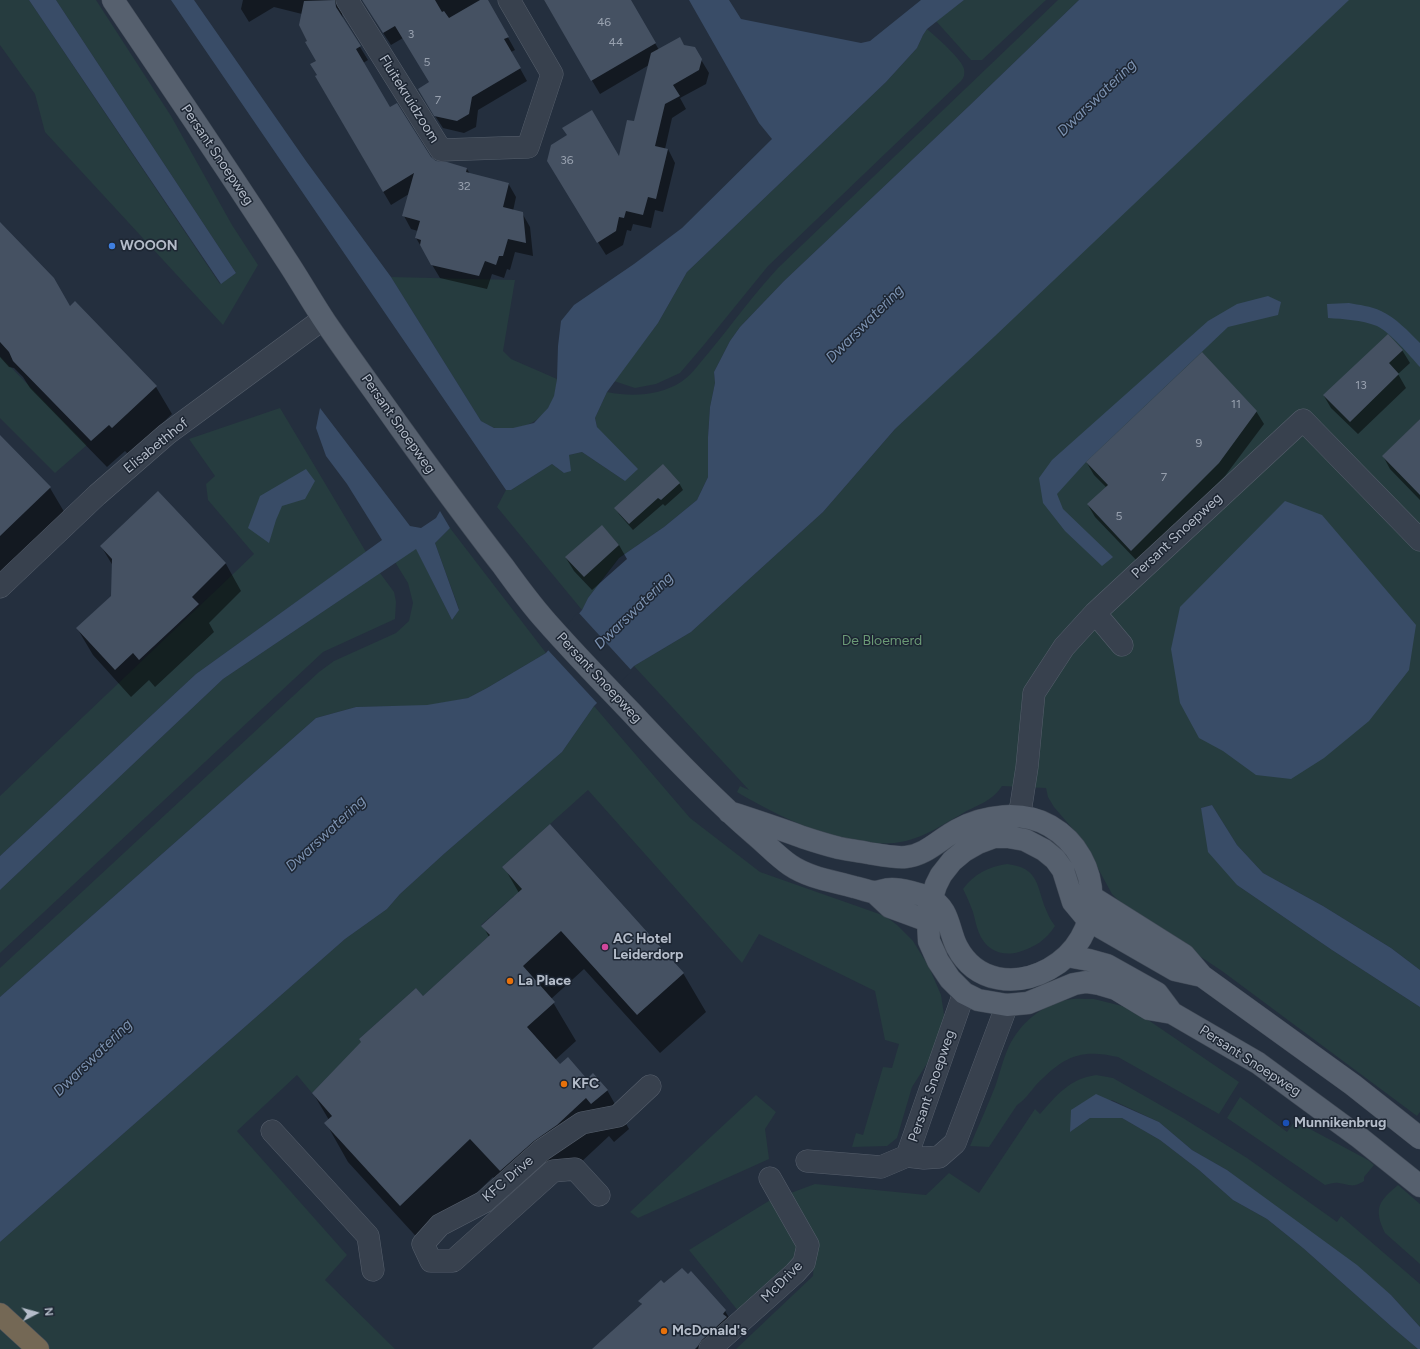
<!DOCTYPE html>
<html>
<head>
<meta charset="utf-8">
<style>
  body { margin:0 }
  #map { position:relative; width:1420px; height:1349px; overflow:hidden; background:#242f3e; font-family:Figtree,sans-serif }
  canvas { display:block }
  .north { position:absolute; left:16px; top:1293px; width:40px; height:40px; -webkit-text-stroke:3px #1d2633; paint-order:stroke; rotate:84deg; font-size:11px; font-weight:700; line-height:16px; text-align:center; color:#b4bcc9 }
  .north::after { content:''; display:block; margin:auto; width:14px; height:18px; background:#b4bcc9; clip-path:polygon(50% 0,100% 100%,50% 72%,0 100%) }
</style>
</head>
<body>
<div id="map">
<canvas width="1420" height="1349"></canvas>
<div class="north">N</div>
</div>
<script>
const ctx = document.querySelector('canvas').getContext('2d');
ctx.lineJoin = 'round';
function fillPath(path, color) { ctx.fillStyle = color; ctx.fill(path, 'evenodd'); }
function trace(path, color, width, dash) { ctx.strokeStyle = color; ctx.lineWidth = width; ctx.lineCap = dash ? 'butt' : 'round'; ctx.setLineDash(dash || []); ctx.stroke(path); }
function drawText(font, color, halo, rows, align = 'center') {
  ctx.font = font + ' Figtree,sans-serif'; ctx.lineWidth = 3; ctx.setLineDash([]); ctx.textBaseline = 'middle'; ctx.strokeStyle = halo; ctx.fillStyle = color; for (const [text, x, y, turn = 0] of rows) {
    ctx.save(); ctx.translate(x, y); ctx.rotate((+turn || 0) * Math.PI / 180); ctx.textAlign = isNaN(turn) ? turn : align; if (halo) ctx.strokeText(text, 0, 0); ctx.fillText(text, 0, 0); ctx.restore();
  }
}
const green = new Path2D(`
  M 0,0 L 29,0 L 220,284 L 236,273 L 56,0 L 96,0 L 171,116 L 232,225 L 258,265 L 223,325 L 45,132 L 35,94 L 0,45 Z
  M 964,0 L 1046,0 L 982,60 L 971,60 L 936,21 Z
  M 1058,0 L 1079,0 L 969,106 L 784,281 L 740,327 L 730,341 L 714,372 L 715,383 L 710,407 L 708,437 L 708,477 L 697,500 L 664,527 L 619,558 L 588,598 L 582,610 L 497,507 L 506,490 L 511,490 L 552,464 L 564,473 L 569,455 L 582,452 L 625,481 L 597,427 L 595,418 L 607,392 C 632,397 659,396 681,382 C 693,374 701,361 710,351 C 733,323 754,294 778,268 Z
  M 1348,0 L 1420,0 L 1420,970 L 1391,948 L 1323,906 L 1263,873 L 1237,845 L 1212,805 L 1201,808 L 1237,885 L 1332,950 L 1420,1007 L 1420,1112 L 1417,1116 L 1222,971 L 1124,906 L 1112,894 L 1083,841 L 1054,807 L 1048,797 L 1046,788 L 1002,786 C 991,803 975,805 960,815 C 942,825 926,836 906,841 C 853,853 782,819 737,792 L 740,786 L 749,790 L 634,666 L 691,632 L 823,512 L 895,429 Z
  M 927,29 C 936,37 962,59 964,69 C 965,74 964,78 961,81 L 768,266 L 703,346 L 680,373 L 656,384 L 635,388 L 614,381 L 658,323 L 687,272 L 886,82 L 917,48 L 923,35 Z
  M 391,277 L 515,280 L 503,351 L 511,359 L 557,379 C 556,385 556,392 554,397 C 543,423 522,431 495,428 C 491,427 486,424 481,421 Z
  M 0,356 L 87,445 L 55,473 L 0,418 Z
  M 280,408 L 366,552 L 196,674 L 0,856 L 0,796 L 254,554 L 208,500 L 206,484 L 215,476 L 189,439 Z
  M 450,528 L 546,653 L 487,688 L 468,698 L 427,706 L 356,707 L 316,718 L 0,997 L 0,968 L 319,672 L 334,661 L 396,633 L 409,621 L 413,603 L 408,583 L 395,562 L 416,548 L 452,620 L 459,609 L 435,543 Z
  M 380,573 L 394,592 L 396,602 L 395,619 L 323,652 L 0,953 L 0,890 L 223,679 Z
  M 594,706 L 690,818 L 760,872 L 885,916 L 897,925 L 913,941 L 929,967 L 941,995 L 945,1021 L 942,1040 L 912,1087 L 897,1138 L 887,1146 L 852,1147 L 856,1133 L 863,1135 L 883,1067 L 892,1068 L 899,1044 L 885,1040 L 875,991 L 759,934 L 742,963 L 588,790 L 502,867 L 529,896 L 514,896 L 481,925 L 490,935 L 423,996 L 416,988 L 359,1039 L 367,1048 L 354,1050 L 312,1093 L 297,1075 L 237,1131 L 347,1255 L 325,1280 L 395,1349 L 0,1349 L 0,1242 L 345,939 L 387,909 L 400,894 L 445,853 L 562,752 Z
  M 1007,864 C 1041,868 1036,888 1047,912 C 1049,917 1052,922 1055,926 C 1046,940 1035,947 1019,952 C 1001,957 986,950 979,933 C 976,926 975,919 973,912 C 970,904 967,897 963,889 C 974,874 988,867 1007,864 Z
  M 1094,999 L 1122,1006 L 1135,1011 L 1239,1082 L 1219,1114 L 1118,1057 C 1080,1048 1063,1057 1036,1085 C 1030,1092 1025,1100 1017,1105 L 989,1147 L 970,1146 C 978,1127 987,1107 995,1087 C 1000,1073 1003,1059 1009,1046 C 1020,1024 1041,1005 1066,1000 C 1075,998 1085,999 1094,999 Z
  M 1096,1075 L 1113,1078 L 1183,1118 L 1247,1158 L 1337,1222 L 1341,1216 L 1420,1284 L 1420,1327 L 1391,1295 L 1227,1170 L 1192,1150 L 1159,1122 L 1112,1100 L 1070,1132 L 1090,1118 L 1122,1118 L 1160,1140 L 1199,1170 L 1233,1200 L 1267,1219 L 1303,1248 L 1392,1327 L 1418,1349 L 736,1349 L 813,1276 L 815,1244 L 788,1194 L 815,1184 L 926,1195 L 949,1173 L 979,1193 L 1035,1109 L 1040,1114 C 1057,1095 1069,1079 1096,1075 Z
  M 756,1095 L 776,1112 L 765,1129 L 769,1159 L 638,1218 L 630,1212 Z
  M 1240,1097 L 1287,1132 L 1295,1121 L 1368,1160 L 1374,1165 L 1364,1177 L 1364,1181 C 1353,1188 1351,1185 1339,1183 C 1335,1182 1330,1184 1325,1185 L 1227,1118 Z
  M 1398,1185 L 1420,1204 L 1420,1264 L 1385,1233 C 1373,1208 1379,1201 1398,1185 Z
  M 772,1199 L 798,1243 L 793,1265 L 739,1312 L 689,1250 Z`);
const water = new Path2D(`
  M 29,0 L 56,0 L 236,273 L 221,284 Z
  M 171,0 L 194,0 L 306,161 L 391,277 L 481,421 L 494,428 L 513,428 L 534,423 L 548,408 L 554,396 L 557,379 L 558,346 L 561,321 L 574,305 L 634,264 L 682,228 L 772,139 L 759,123 L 689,0 L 729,0 L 741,19 L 861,43 L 870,41 L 921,0 L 964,0 L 927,29 L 923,35 L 917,48 L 886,82 L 687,272 L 658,323 L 607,392 L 595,418 L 597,427 L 638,469 L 625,481 L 582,452 L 569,455 L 571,471 L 564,473 L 552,464 L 511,490 L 506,490 Z
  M 1079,0 L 1349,0 L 995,336 L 895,429 L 823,512 L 691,632 L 634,666 L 594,706 L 562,752 L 445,853 L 400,894 L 387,909 L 345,939 L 0,1242 L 0,997 L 316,718 L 356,707 L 427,705 L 468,698 L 487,688 L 546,653 L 582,610 L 588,598 L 619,558 L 664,527 L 697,500 L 708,477 L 708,437 L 710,407 L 715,383 L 714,372 L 730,341 L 740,327 L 784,281 L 969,106 Z
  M 1268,296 L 1281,302 L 1278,315 L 1228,327 L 1086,462 L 1057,494 L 1063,509 L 1113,557 L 1102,566 L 1065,531 L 1043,503 L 1039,478 L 1052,460 L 1208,321 L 1237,304 Z
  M 1349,303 C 1359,305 1371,306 1381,311 C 1395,317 1409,332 1420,343 L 1420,367 C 1409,355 1391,333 1377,326 C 1361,320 1344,319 1328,318 L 1327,304 Z
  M 320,408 L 410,526 L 421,528 L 436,518 L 440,511 L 450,528 L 435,543 L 459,610 L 452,620 L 416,549 L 223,679 L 0,890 L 0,856 L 196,674 L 382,540 L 347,484 L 326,456 L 316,428 Z
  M 306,469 L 315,481 L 305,499 L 282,506 L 276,520 L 269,543 L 248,528 L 260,496 Z
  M 1285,501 L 1322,515 L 1416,625 L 1409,670 L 1369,721 L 1324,758 L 1291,779 L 1256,775 L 1223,751 L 1199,738 L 1180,703 L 1171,649 L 1180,607 Z
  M 1212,805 L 1237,845 L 1263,873 L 1323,906 L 1391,948 L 1420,970 L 1420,1007 L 1332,950 L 1237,885 L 1208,852 L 1201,808 Z
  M 1096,1094 L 1159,1122 L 1192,1150 L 1227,1170 L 1357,1265 L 1391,1295 L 1420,1327 L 1420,1349 L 1418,1349 L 1392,1327 L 1303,1248 L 1267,1219 L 1233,1200 L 1199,1170 L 1160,1140 L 1122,1118 L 1090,1118 L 1070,1132 L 1071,1110 Z`);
const pier = new Path2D(`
  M 578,612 L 632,671 L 598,704 L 547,649 Z`);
const shadow = new Path2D(`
  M 243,0 L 340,0 L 344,7 L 342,14 L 343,19 L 368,60 L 363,63 L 390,108 L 434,162 L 467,169 L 470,174 L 508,183 L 516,197 L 513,211 L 522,213 L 530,227 L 533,256 L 515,252 L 510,270 L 507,269 L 504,278 L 492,274 L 487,289 L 440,278 L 416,238 L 418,231 L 411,229 L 404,216 L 409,194 L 391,205 L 316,77 L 318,75 L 318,61 L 308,42 L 302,14 L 274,7 L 249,22 L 241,9 Z
  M 371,0 L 487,0 L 515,50 L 511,52 L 527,81 L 478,110 L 476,127 L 464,133 L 443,128 L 426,102 L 430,82 L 403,38 L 391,45 L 376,22 Z
  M 544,0 L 630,0 L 659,50 L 683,46 L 694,48 L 709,73 L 706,84 L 680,98 L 686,109 L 672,118 L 665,149 L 668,149 L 675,163 L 663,212 L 655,210 L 651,228 L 633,224 L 631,231 L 627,230 L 623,245 L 606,255 L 556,175 L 619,158 L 635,123 L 649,65 L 600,94 Z
  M 0,223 L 70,308 L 156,387 L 172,414 L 129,455 L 125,451 L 107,467 L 30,388 L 23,377 L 14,368 L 9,367 L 0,357 Z
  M 1402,350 L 1410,363 L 1398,374 L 1406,388 L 1358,434 L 1331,408 L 1324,396 Z
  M 1256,411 L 1264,424 L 1225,476 L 1139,563 L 1095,517 L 1088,505 L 1107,488 L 1094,475 L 1087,463 Z
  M 1420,419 L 1420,500 L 1390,469 L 1383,456 Z
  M 0,444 L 50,488 L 66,515 L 0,578 Z
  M 679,483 L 683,490 L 665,506 L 663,504 L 633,530 L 619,514 L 615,508 Z
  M 158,492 L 226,564 L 241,591 L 209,623 L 214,632 L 155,687 L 149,680 L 131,697 L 93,655 L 77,628 L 112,596 L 113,566 L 101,546 Z
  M 602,526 L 619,545 L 627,559 L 592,590 L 574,571 L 566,558 Z
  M 504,867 L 683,973 L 706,1012 L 660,1053 L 584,969 L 551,999 L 576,1041 L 555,1060 L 560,1065 L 607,1090 L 629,1129 L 614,1142 L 609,1136 L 579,1164 L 522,1209 L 493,1177 L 423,1244 L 348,1162 L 326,1123 L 329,1120 L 313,1093 L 423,998 L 489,937 L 483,926 L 519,893 Z
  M 688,1276 L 725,1311 L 737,1331 L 726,1349 L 607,1349 L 642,1305 L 640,1301 L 664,1285 Z`);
const building = new Path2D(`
  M 335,0 L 336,7 L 361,46 L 356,49 L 390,107 L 397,103 L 431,157 L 436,161 L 447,162 L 467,168 L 466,172 L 509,183 L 503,207 L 523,212 L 526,243 L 508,239 L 503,256 L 499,256 L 496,265 L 485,261 L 479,276 L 431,265 L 420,245 L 421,240 L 415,238 L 420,221 L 402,216 L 414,173 L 383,192 L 315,76 L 317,75 L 310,64 L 316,61 L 305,42 L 307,41 L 299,25 L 304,1 Z
  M 362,0 L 435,0 L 442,12 L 444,11 L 449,18 L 480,0 L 488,0 L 509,37 L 504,39 L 521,68 L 472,97 L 469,114 L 457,121 L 434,116 L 418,89 L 429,82 L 395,26 L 383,33 Z
  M 544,0 L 631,0 L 656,43 L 591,81 Z
  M 680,37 L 684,45 L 695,47 L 702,59 L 699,70 L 673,85 L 680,96 L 665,104 L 655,146 L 668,149 L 656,199 L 648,197 L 643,215 L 626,211 L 624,218 L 619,217 L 616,231 L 597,243 L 547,161 L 551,145 L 567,135 L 562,128 L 592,110 L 619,156 L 627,120 L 634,121 L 651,53 Z
  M 0,222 L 54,278 L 70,306 L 75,301 L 157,386 L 112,428 L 109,425 L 91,441 L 13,361 L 9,352 L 0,342 Z
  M 1388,334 L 1403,350 L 1389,363 L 1399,374 L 1350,422 L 1323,395 Z
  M 1202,352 L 1257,411 L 1219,463 L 1131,551 L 1087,504 L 1108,485 L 1086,462 Z
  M 1420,419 L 1420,495 L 1382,456 Z
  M 0,435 L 51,487 L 0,536 Z
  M 663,464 L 680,483 L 661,500 L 658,498 L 629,524 L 614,508 Z
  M 158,491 L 226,563 L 192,597 L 199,604 L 139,660 L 133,653 L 115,670 L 76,628 L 111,596 L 112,559 L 100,546 Z
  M 602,525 L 619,545 L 584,577 L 565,557 Z
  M 550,824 L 684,973 L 637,1015 L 561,931 L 523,966 L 555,1002 L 527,1027 L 560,1064 L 568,1057 L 587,1079 L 593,1073 L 608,1090 L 591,1104 L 586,1098 L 557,1125 L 534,1141 L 500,1171 L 470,1139 L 400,1206 L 324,1123 L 332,1116 L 312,1093 L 361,1042 L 359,1039 L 416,988 L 423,996 L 490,935 L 481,926 L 522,889 L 502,867 Z
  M 682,1268 L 688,1274 L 691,1271 L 726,1310 L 723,1314 L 727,1317 L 702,1340 L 698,1346 L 695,1349 L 592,1349 L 642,1304 L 638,1301 L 661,1280 L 664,1283 Z`);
const minor = new Path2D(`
  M 347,0 L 441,150 L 528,147 L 552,74 L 509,0
  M 0,587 L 97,495 L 167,434 L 323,319
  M 1095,613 L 1122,645
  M 1017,817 L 1021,806 L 1027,767 L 1034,693 L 1064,647 L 1095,613 L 1303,420 L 1420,540
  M 272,1131 L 368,1236 L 373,1270
  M 907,1156 L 964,993
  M 807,1161 L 881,1167 L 907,1156 L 924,1158 L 939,1157 L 955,1143 L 1007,1005
  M 599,1195 L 575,1169 L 553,1171 L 453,1261 L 431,1261 L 423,1244 L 440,1225 L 484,1202 L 542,1150 L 582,1123 L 618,1116 L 650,1086
  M 710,1349 L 795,1273 L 804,1263 L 808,1245 L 770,1178`);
const major = new Path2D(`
  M 113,0 C 171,86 229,171 285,258 C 299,279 312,302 326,323 C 350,358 375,392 399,426 C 433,473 467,520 503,566 C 516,584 529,602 544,619 C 572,651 601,681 630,711 C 670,754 710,796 754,834 C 766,844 777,856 790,865 C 809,878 833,881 854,887 C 860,888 866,891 873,892 C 883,892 882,889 892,889 C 901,889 921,894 929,898 C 950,908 948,930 957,947 C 976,983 1016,987 1049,969 C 1106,938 1105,858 1050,826 C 1022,810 984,815 957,830 C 940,839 926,855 906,857 C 894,858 880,855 868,853 C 858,851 848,850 839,848 C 827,845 814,841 802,837 C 778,828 753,820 729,812
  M 874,892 L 890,907 L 928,921
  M 1092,897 L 1184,955 L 1202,976 L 1353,1085 L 1420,1138
  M 1067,956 L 1089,960 L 1107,965 L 1157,993 L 1172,1013
  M 1202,976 L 1175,970 L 1088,920 L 1073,902 L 1063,870 L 1055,859 L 1044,850 L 1025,840 L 1008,837 L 994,837 L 978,843 L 964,851 L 952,861 L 941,875 L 936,885 L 929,907 L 928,921 L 929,941 L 938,961 L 950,979 L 964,993 L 978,1000 L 1007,1005 L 1028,1003 L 1074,984 L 1086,982 L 1099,984 L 1116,989 L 1149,1009 L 1172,1013 L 1258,1063 L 1360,1138 L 1420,1186`);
const highway = new Path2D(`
  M 0,1314 L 38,1349`);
const markers = [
  [112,246,4,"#3f7fe0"],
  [605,947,4,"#d1479c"],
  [510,981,4,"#e8710a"],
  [564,1084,4,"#e8710a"],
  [1286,1123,4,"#1a4fb4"],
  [664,1331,4,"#e8710a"]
];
const numberNames = [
  ["46",604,22],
  ["3",411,34],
  ["44",616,42],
  ["5",427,62],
  ["7",438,100],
  ["36",567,160],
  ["32",464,186],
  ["13",1361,385],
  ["11",1236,404],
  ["9",1199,443],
  ["7",1164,477],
  ["5",1119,516]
];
const streetNames = [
  ["Fluitekruidzoom",409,99,58],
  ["Persant Snoepweg",217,155,56],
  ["Persant Snoepweg",398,424,55],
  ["Elisabethhof",156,446,-39],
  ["Persant Snoepweg",1177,536,-43],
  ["Persant Snoepweg",599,678,47],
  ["Persant Snoepweg",1250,1061,33],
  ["Persant Snoepweg",932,1086,-71],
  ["KFC Drive",508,1179,-41],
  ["McDrive",782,1282,-45]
];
const poiNames = [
  ["WOOON",120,246],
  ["AC Hotel",613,939],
  ["Leiderdorp",613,955],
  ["La Place",518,981],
  ["KFC",572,1084],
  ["Munnikenbrug",1294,1123],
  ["McDonald's",672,1331]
];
const parkNames = [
  ["De Bloemerd",882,641]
];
const waterNames = [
  ["Dwarswatering",1097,98,-44],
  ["Dwarswatering",865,324,-45],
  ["Dwarswatering",634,611,-44],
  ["Dwarswatering",326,834,-43],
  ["Dwarswatering",93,1058,-44]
];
fillPath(green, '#263c3f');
fillPath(water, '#394c67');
fillPath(pier, '#242f3e');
fillPath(shadow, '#0007');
fillPath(building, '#455162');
trace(minor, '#565f6c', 23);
trace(major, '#414a57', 23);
trace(highway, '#434c59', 23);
trace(minor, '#38414e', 22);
trace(major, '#56606e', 22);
trace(highway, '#746855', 22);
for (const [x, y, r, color] of markers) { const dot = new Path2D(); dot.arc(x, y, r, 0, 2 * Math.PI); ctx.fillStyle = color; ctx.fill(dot); trace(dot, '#1d2633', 1.5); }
drawText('12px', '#98a1af', null, numberNames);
drawText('14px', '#b4bcc9', '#1d2633', streetNames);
drawText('bold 14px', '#b4bcc9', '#1d2633', poiNames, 'left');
drawText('14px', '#6b9a76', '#1d2633', parkNames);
drawText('italic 15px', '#7c92b1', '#1d2633', waterNames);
</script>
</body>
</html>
